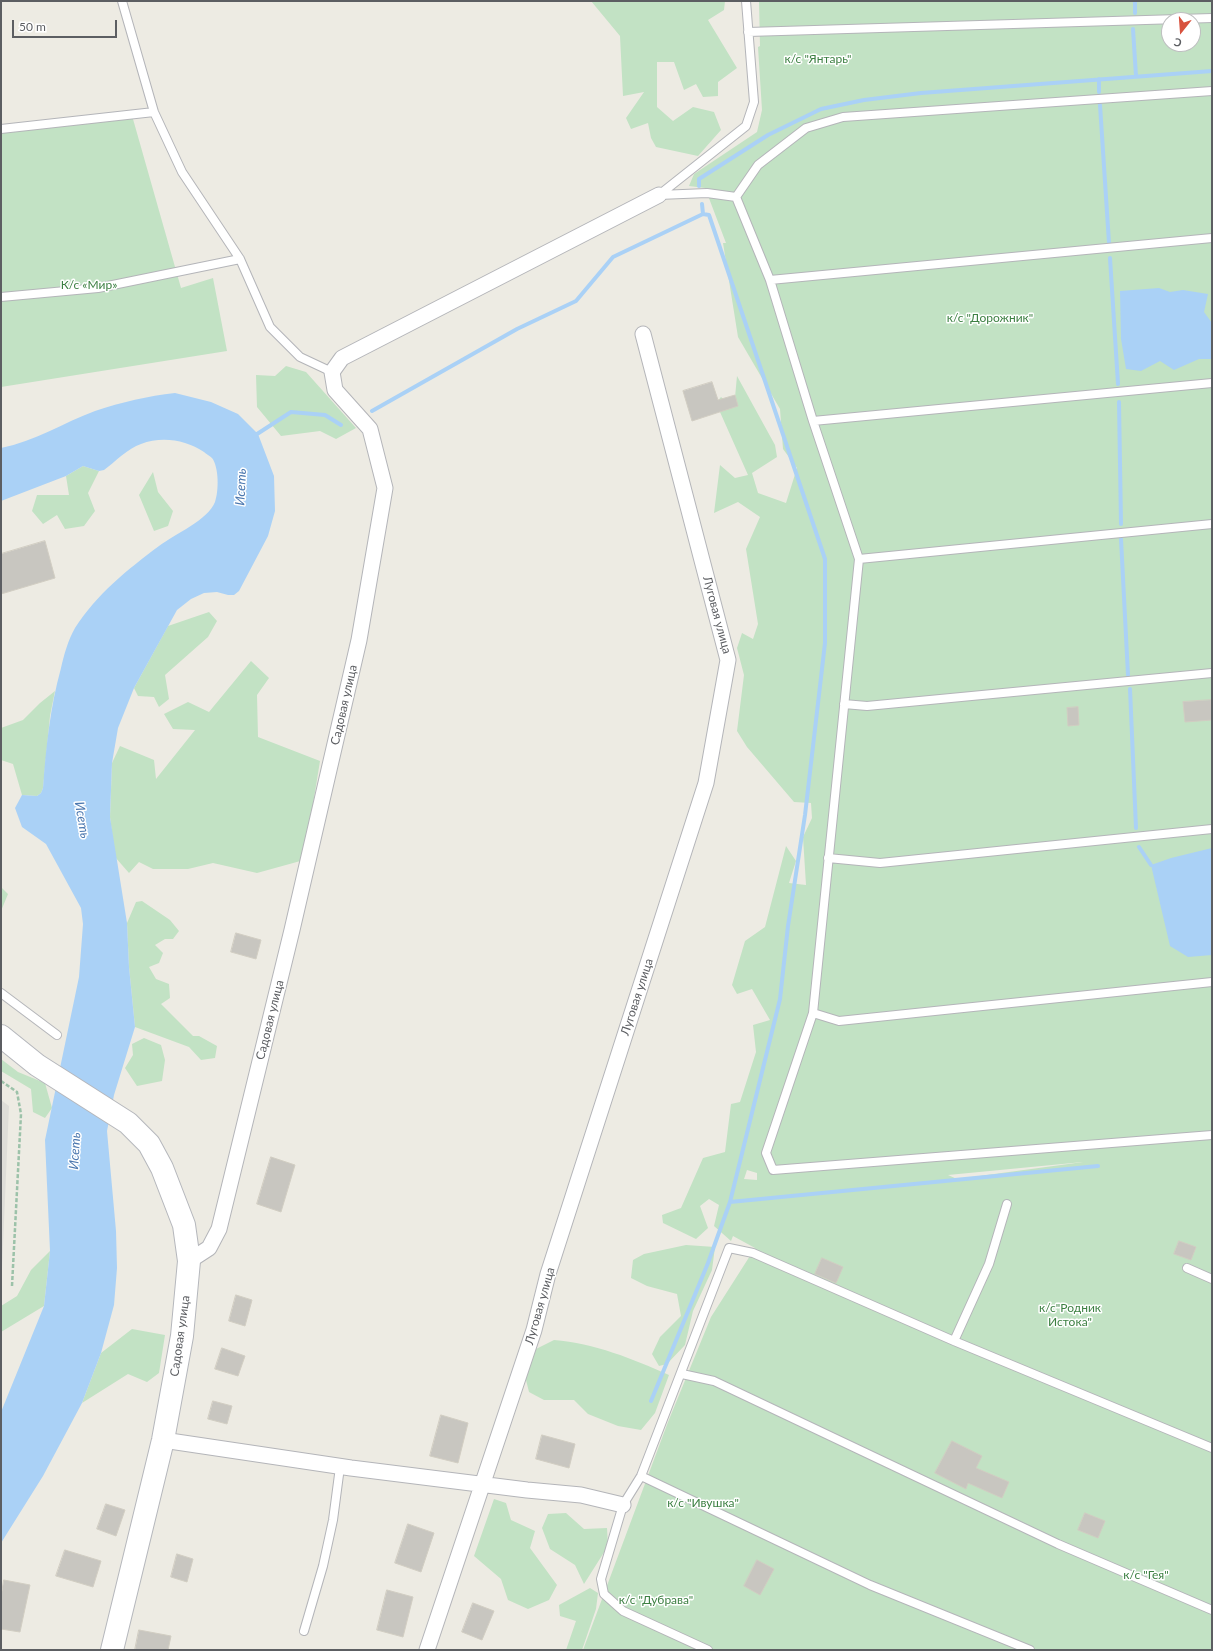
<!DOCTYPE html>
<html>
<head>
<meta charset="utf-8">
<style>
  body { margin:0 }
  #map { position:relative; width:1213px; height:1651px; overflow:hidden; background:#edebe3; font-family:Lato,sans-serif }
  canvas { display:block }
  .frame { position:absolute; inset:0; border:2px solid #5c5e62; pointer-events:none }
  .north { position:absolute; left:1161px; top:12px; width:40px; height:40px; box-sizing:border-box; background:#fff; border:1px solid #bebfc0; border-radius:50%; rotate:197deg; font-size:11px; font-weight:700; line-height:16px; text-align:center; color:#5c5e62 }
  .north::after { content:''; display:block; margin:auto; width:14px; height:18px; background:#d8523e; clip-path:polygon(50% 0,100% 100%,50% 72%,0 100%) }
  .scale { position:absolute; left:12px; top:20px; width:105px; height:18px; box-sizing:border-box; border:2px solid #5c5e62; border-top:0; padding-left:5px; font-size:12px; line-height:14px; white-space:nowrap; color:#5c5e62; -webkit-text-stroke:3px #fff; paint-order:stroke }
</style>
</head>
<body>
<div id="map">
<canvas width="1213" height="1651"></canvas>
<div class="frame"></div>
<div class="north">С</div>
<div class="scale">50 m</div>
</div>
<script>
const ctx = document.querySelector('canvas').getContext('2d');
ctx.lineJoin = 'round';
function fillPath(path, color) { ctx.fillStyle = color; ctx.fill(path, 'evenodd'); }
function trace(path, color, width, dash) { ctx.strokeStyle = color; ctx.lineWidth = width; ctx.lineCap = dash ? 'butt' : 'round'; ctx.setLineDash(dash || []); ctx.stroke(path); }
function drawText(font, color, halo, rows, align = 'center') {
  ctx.font = font + ' Lato,sans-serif'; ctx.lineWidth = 3; ctx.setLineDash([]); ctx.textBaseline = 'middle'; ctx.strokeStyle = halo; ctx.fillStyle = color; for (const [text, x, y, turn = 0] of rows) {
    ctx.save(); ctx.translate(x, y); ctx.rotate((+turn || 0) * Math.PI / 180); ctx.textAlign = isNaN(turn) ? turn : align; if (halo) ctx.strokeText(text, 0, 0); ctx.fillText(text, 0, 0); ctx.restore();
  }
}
const industrial = new Path2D(`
  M 1,1100 L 9,1106 L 1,1291 Z`);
const green = new Path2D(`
  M 591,1 L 725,1 L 724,10 L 708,20 L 737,68 L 718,82 L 718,96 L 703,97 L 696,84 L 684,90 L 674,62 L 657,62 L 657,107 L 673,121 L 693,107 L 714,112 L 721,130 L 698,156 L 656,147 L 651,138 L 648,123 L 631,129 L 626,118 L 644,92 L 623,96 L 620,36 Z
  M 759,1 L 1212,1 L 1212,1650 L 583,1650 L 668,1422 L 711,1317 L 755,1248 L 733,1236 L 731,1241 L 714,1226 L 719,1205 L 709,1199 L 700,1206 L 708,1228 L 696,1239 L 663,1223 L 662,1215 L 681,1208 L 703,1158 L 725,1152 L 731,1104 L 740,1102 L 756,1052 L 753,1025 L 770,1020 L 752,989 L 737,994 L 732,985 L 745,941 L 765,927 L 786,846 L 796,861 L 789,883 L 806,885 L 803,837 L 812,818 L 811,803 L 794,802 L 747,747 L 737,731 L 744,675 L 737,648 L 742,633 L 753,639 L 758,624 L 746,549 L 760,517 L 738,502 L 714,513 L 720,465 L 735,478 L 748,475 L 716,403 L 721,397 L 734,408 L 737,376 L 775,445 L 777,457 L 752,473 L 758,493 L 786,503 L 797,468 L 783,449 L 780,409 L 738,337 L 723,243 L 726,243 L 707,193 L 705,188 L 689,186 L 694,174 L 757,132 L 762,110 L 758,47 L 760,46 ZM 1169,20 L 1193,20 L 1193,44 L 1169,44 ZM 1083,1162 L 957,1179 L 948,1175 ZM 747,1170 L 757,1173 L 757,1180 L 744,1179 Z
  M 131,112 L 181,288 L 213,278 L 227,351 L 1,387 L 1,125 Z
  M 286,366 L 306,372 L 356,428 L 336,439 L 320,431 L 281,436 L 257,407 L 256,375 L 275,376 Z
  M 83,466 L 99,471 L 88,493 L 95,511 L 84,526 L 65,529 L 57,515 L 43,524 L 32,511 L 37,495 L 69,495 L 66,476 Z
  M 153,472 L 158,492 L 173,511 L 168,526 L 154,531 L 139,495 Z
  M 209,612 L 217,621 L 208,637 L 165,675 L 169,699 L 159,707 L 154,697 L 138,696 L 134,688 L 168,626 Z
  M 251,661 L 269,678 L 257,695 L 258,737 L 320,761 L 304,860 L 257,873 L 213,863 L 188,869 L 153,869 L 139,862 L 129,873 L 115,857 L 110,817 L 112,763 L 120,746 L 154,760 L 156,779 L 195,730 L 173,729 L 164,714 L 188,702 L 209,712 Z
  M 55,691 L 50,716 L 43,788 L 41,793 L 37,796 L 22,795 L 13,764 L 1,760 L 1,728 L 23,720 L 40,703 Z
  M 1,887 L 8,894 L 1,911 Z
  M 142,901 L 170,920 L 179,931 L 173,939 L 165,939 L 155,945 L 163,953 L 159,963 L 149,967 L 156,979 L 169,984 L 170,998 L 161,1004 L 193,1036 L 199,1036 L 217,1046 L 215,1058 L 201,1060 L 189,1047 L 135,1027 L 129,967 L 127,923 L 136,902 Z
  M 144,1038 L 161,1045 L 165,1060 L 162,1081 L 137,1086 L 125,1068 L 133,1055 L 132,1044 Z
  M 1,1059 L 18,1072 L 45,1083 L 52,1108 L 45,1118 L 33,1112 L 31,1089 L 1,1071 Z
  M 686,1245 L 715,1247 L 712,1270 L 693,1311 L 685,1345 L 667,1364 L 659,1366 L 652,1354 L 660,1337 L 681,1316 L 677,1294 L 647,1286 L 631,1278 L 633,1260 L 644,1254 Z
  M 50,1251 L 44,1306 L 1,1332 L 1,1306 L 17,1296 L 31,1270 Z
  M 132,1329 L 165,1335 L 159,1373 L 147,1382 L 128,1374 L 82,1403 L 101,1353 Z
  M 554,1340 C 594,1343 633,1359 669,1375 L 655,1413 L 641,1430 L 618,1426 L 588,1414 L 574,1400 L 544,1400 L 529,1392 L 524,1372 L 536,1349 Z
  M 494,1499 L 506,1503 L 511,1520 L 535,1531 L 530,1548 L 557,1585 L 549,1600 L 528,1609 L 508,1600 L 501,1579 L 474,1556 Z
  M 566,1513 L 584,1529 L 607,1528 L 608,1546 L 584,1584 L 575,1565 L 550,1549 L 542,1528 L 548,1514 Z
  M 590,1588 L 598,1593 L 596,1609 L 582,1650 L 566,1650 L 576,1621 L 560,1616 L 559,1605 Z`);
const water = new Path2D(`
  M 1159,288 L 1170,292 L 1183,290 L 1208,294 L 1204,312 L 1212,323 L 1212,359 L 1199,359 L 1174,370 L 1160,361 L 1141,371 L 1126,369 L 1121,339 L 1120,291 Z
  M 175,393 L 211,402 L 238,414 L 258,434 L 274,476 L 275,511 L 268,536 L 239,591 L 234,595 L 228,595 L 217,592 L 204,593 L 191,599 L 177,610 L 134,688 L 118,728 L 112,763 L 110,817 L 127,923 L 129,967 L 135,1027 L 114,1095 L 107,1131 L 116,1231 L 117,1268 L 114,1305 L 101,1353 L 82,1403 L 43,1476 L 1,1543 L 1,1412 L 44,1306 L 50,1251 L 45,1140 L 79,977 L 83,924 L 81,908 L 46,844 L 22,827 L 15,808 L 22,795 L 37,796 L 41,793 L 43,788 C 46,747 50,708 61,668 C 64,655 68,640 75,628 C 96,595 128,569 159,546 C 175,534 208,520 215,502 C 219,491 219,467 212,458 C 210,456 206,454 204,452 C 186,440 162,436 141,444 C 128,448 115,462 104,470 L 99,471 L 83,466 L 66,476 L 1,501 L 1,448 C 35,441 63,423 95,411 C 122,402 148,396 175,393 Z
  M 1212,848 L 1212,955 L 1188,957 L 1170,946 L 1151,865 L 1171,858 Z`);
const stream = new Path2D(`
  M 1135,13 L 1135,1
  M 1133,29 L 1136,76
  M 1099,79 L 1099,92
  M 1100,105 L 1109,243
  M 699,186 L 699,179 L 768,135 L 821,109 L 864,100 L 921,93 L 1212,71
  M 702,204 L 703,214
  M 1110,258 L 1118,384
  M 1119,402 L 1121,524
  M 372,411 L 517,329 L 576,301 L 613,257 L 703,214 L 709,215 L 825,559 L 825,643 L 805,815 L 788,926 L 780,999 L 730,1202 L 708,1263 L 651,1401
  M 254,436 L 291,412 L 325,415 L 341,425
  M 1121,539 L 1128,675
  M 1130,689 L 1136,828
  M 1139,847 L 1151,865
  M 730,1202 L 1098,1166`);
const building = new Path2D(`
  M 712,382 L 718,400 L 735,395 L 738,406 L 692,421 L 683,391 Z
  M 45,541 L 55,578 L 1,594 L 1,554 Z
  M 1211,700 L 1212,720 L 1185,722 L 1183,702 Z
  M 1078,707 L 1079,725 L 1068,726 L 1067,708 Z
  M 236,933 L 261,940 L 256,959 L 231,952 Z
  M 271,1157 L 295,1165 L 281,1212 L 257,1204 Z
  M 1179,1241 L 1196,1247 L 1191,1260 L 1174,1254 Z
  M 822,1258 L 843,1267 L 836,1283 L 815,1274 Z
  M 236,1295 L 252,1300 L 245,1326 L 229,1321 Z
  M 222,1348 L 245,1356 L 238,1376 L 215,1369 Z
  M 213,1401 L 232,1406 L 227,1424 L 208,1419 Z
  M 441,1415 L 468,1423 L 458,1463 L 430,1456 Z
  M 542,1435 L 575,1444 L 569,1468 L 536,1459 Z
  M 952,1441 L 982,1456 L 976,1468 L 1009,1482 L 1002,1498 L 968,1483 L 966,1489 L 935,1473 Z
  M 106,1504 L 125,1510 L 116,1536 L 97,1529 Z
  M 1085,1513 L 1105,1521 L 1098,1538 L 1078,1530 Z
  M 408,1524 L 434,1533 L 421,1572 L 395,1563 Z
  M 65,1550 L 101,1561 L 93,1587 L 56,1576 Z
  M 177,1554 L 193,1559 L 187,1582 L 171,1577 Z
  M 757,1560 L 774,1569 L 760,1595 L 744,1586 Z
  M 4,1580 L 30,1585 L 20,1632 L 1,1629 L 1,1597 Z
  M 387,1590 L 413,1597 L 403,1637 L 377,1630 Z
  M 473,1603 L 494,1611 L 482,1640 L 462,1632 Z
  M 139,1630 L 171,1636 L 168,1650 L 135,1650 Z`);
const path = new Path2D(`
  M 1,1081 L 17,1092 L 21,1114 L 12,1286`);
const service = new Path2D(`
  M 122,1 L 154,112 L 182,172 L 240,259 L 270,327 L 300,357 L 332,372
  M 746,1 L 754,102 L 746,126 L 659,195 L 707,193 L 736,197 L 770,280 L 813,421 L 859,559 L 813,1013 L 766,1153 L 773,1170 L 1212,1135
  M 748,32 L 1212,18
  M 1,129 L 154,112
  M 736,197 L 758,165 L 806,128 L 843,117 L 1212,91
  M 770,280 L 1212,238
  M 1,297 L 98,288 L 240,259
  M 813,421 L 1212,383
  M 859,559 L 1212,524
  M 844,704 L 867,706 L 1212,673
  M 828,858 L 880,863 L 1212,829
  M 1,993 L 57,1035
  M 813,1013 L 839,1021 L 1212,982
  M 1187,1268 L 1212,1279
  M 954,1341 L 989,1264 L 1007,1204
  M 682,1374 L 714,1381 L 1058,1544 L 1212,1610
  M 641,1476 L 870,1585 L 1030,1650
  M 304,1631 L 323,1566 L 333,1520 L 340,1467
  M 708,1650 L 623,1611 L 604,1594 L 601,1579 L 623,1505 L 641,1476 L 729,1248 L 753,1253 L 954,1341 L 1212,1448`);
const minor = new Path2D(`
  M 189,1261 L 209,1248 L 219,1229 L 292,930 L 359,640 L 385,488 L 370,429 L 335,390 L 332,372 L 342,358 L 659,195
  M 163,1440 L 351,1468 L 527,1490 L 581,1495 L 623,1505
  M 427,1650 L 534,1330 L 548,1274 L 706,783 L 728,660 L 643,334`);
const secondary = new Path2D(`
  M 1,1036 L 37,1065 L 128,1123 L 149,1144 L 162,1168 L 184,1225 L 189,1261 L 182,1336 L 163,1440 L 112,1650`);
const parkNames = [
  ["к/с \"Янтарь\"",818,59],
  ["К/с «Мир»",89,285],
  ["к/с \"Дорожник\"",990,318],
  ["к/с\"Родник",1070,1308],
  ["Истока\"",1070,1322],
  ["к/с \"Ивушка\"",703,1503],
  ["к/с \"Гея\"",1146,1575],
  ["к/с \"Дубрава\"",656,1600]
];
const streetNames = [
  ["Луговая улица",717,615,75],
  ["Садовая улица",344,705,-77],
  ["Луговая улица",637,997,-72],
  ["Садовая улица",270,1020,-76],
  ["Луговая улица",540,1306,-74],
  ["Садовая улица",180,1336,-82]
];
const waterNames = [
  ["Исеть",241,487,-87],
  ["Исеть",82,820,80],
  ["Исеть",75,1151,-86]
];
fillPath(industrial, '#deddd8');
fillPath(green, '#c2e2c4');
fillPath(water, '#aad1f6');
trace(stream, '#aad1f6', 4);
fillPath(building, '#c8c6c0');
trace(building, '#d1cdc2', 1);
trace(service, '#b4b5b9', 10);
trace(minor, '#b4b5b9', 17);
trace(secondary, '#b5b7bc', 24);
trace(path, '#9cc2a9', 2.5, [4, 2]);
trace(service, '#fff', 8);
trace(minor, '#fff', 15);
trace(secondary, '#fff', 22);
drawText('12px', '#3d8043', '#fff', parkNames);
drawText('12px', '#5c5e62', '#fff', streetNames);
drawText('italic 13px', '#4c78af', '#fff', waterNames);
</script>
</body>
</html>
